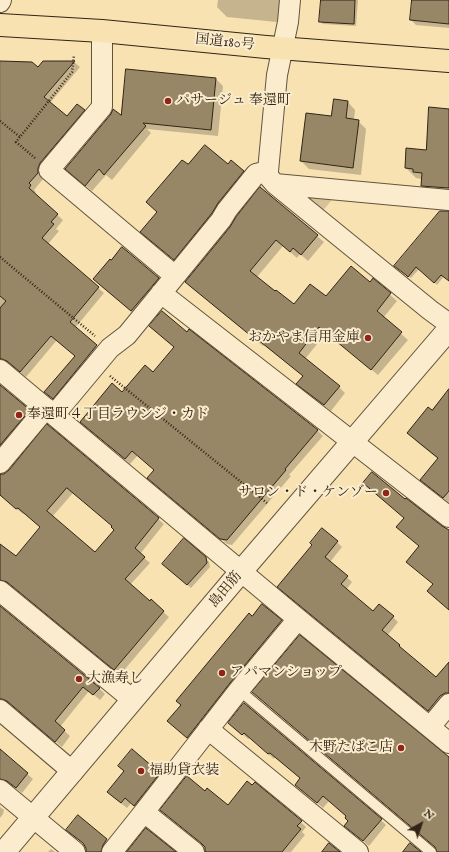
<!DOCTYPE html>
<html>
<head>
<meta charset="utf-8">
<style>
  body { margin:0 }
  #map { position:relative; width:449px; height:852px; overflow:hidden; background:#f8e2b2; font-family:"IM FELL English",serif }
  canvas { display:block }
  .north { position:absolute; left:401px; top:804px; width:40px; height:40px; -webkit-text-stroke:3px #faeccd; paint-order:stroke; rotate:40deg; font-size:11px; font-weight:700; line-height:16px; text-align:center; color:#312416 }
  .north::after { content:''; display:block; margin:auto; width:14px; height:18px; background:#312416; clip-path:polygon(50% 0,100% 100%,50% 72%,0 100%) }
</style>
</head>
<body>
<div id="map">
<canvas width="449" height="852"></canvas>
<div class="north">N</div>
</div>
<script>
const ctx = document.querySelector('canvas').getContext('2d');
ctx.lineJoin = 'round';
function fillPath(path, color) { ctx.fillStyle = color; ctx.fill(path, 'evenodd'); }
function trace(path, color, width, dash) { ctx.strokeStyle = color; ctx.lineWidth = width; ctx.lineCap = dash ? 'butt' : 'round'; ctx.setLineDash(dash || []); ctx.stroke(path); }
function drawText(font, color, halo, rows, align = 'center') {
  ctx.font = font + ' "IM FELL English","Noto Serif JP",serif'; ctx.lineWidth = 4; ctx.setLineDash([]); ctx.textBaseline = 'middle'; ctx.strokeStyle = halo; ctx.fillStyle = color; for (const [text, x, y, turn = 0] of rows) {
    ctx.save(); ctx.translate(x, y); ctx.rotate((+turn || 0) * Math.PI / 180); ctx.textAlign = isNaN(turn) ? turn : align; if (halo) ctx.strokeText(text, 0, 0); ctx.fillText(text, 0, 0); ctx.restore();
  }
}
const green = new Path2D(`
  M 308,195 L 334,197 L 322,212 L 306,197 Z`);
const shadow = new Path2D(`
  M 218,0 L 288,0 L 286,23 L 227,17 L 217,7 Z
  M 322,0 L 358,0 L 356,26 L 323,24 L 320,21 Z
  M 413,0 L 449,0 L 449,28 L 416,25 L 411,20 Z
  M 0,62 L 38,69 L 44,62 L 74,62 L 80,67 L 50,103 L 67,117 L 84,111 L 89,116 L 43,174 L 43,179 L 34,190 L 36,192 L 34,194 L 63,220 L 56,229 L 59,231 L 48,244 L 104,293 L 75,328 L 102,352 L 59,404 L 51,398 L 76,356 L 57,340 L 26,377 L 14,367 L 9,364 L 2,364 L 0,366 Z
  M 127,70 L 216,79 L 223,86 L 218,136 L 147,129 L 151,133 L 112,180 L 106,175 L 92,191 L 73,175 L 122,117 Z
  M 348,102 L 355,110 L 354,120 L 358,121 L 366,129 L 361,175 L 309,169 L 301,161 L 332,117 Z
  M 449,110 L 449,197 L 432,196 L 422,186 L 422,181 L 421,179 L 416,178 L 406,168 L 427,151 Z
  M 228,165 L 243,171 L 248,177 L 179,264 L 147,237 L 158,212 Z
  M 449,212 L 449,277 L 444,276 L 437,285 L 419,269 L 411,278 L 398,269 Z
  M 231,228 L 317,236 L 324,242 L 308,261 L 300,254 L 297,258 L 283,246 L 257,277 L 294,306 L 326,298 L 370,283 L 373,280 L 397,301 L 383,318 L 408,340 L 378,375 L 326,333 L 305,359 L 339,387 L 345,393 L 331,411 L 304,390 L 303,376 L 264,345 L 263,346 L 193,289 L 186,282 Z
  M 158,278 L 166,286 L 139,318 L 101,286 L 94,279 Z
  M 155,331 L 187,333 L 189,331 L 318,431 L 323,436 L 289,475 L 291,476 L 232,545 L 227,544 L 154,483 L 155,470 L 138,455 L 130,464 L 86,427 L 123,394 L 153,373 L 175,348 Z
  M 0,386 L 35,416 L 0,457 Z
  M 449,390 L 449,503 L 431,489 L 421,480 L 438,459 L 418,443 L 408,433 L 432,412 Z
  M 47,426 L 164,524 L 140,554 L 150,563 L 130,585 L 150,602 L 151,601 L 169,617 L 120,675 L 14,588 L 8,585 L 0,587 L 0,545 L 16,558 L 41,528 L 24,513 L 23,514 L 0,495 L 0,475 L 4,475 L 9,471 ZM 73,493 L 113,526 L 115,530 L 95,553 L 52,517 Z
  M 337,542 L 342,547 L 330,562 L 352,582 L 346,590 L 373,612 L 393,617 L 398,622 L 387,636 L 436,679 L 449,663 L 449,699 L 434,716 L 284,592 Z
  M 205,558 L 209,562 L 210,567 L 191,588 L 167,568 Z
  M 262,605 L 288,628 L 194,744 L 168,721 Z
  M 0,607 L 99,688 L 105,694 L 100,700 L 89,691 L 60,727 L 70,736 L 62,747 L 14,706 L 9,704 L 2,704 L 0,706 Z
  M 229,723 L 381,820 L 386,825 L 369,846 L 351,831 L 349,821 L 347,816 L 329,801 L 323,808 L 296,785 L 301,779 L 275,757 L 274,759 L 250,738 L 248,739 Z
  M 0,750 L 33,779 L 22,793 L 14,787 L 9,784 L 2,784 L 0,786 Z
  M 159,773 L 165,779 L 140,810 L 131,803 L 127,808 L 113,797 Z
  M 205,792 L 228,806 L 301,822 L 306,827 L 302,832 L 305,835 L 291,852 L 206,852 Z
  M 0,807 L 4,810 L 3,814 L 0,818 Z
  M 78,817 L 112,845 L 107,852 L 87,852 L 87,847 L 85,845 L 72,835 Z
  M 51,849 L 55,852 L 48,852 Z`);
const building = new Path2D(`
  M 321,0 L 355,0 L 354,24 L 319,22 Z
  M 412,0 L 449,0 L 449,24 L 410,20 Z
  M 0,61 L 32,62 L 38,67 L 43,61 L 75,61 L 44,97 L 67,116 L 77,104 L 85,110 L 40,163 L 38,168 L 38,173 L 29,183 L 31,185 L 29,188 L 58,214 L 51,222 L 54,224 L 42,238 L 99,287 L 70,322 L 97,345 L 53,399 L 44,392 L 75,356 L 51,336 L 20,372 L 7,361 L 2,359 L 0,359 L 0,308 L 6,301 L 0,296 Z
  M 126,69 L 216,78 L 211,130 L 143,123 L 146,126 L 104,175 L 99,169 L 85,186 L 65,169 L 111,114 L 113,109 L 121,115 Z
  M 334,99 L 348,101 L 346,118 L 359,120 L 353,168 L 300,161 L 306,113 L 331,116 Z
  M 429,107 L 449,109 L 449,188 L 421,186 L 422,173 L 413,172 L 413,169 L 405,168 L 406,148 L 426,150 Z
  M 205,145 L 228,164 L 231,160 L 244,171 L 218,203 L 212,213 L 174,260 L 140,232 L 157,212 L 146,202 L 182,160 L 188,164 Z
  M 260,187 L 318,235 L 301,255 L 293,248 L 290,252 L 276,240 L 250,271 L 275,291 L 276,290 L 294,304 L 310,284 L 326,296 L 351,266 L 370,282 L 373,278 L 391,293 L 377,311 L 402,332 L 371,370 L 319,327 L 299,353 L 340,386 L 324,405 L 296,384 L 303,376 L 257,339 L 256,340 L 185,282 L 230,227 L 236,217 Z
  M 440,211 L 449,211 L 449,281 L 441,275 L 434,283 L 416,267 L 408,277 L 406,275 L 394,266 Z
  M 122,247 L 159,278 L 131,311 L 93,279 L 110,259 L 111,260 Z
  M 162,311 L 187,332 L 189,329 L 318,430 L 285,469 L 286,470 L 227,540 L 220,539 L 147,478 L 154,470 L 132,451 L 125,459 L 80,422 L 112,383 L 122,392 L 145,365 L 153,372 L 174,347 L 149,326 Z
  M 0,385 L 30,410 L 0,445 Z
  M 449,389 L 449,491 L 443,498 L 420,480 L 438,458 L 407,433 L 428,407 L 432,410 Z
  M 47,424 L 159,518 L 135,548 L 145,557 L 125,579 L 150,601 L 151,599 L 164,611 L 114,670 L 7,582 L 0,580 L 0,544 L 16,556 L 40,527 L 18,508 L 16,509 L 0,495 L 0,474 L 4,474 L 9,470 ZM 67,488 L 112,526 L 111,527 L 114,530 L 95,552 L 47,511 Z
  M 372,472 L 405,499 L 406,498 L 442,526 L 449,530 L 449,610 L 427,591 L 433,584 L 406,562 L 419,546 L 396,527 L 404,518 L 363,483 Z
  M 322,528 L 338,541 L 325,557 L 348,576 L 341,584 L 373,611 L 379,604 L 394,616 L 382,630 L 400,645 L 399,646 L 436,677 L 449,662 L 449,693 L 445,693 L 440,696 L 428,711 L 277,587 L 312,545 L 310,543 Z
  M 184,538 L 206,557 L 207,563 L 187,585 L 162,564 Z
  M 262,604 L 282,620 L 230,683 L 187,738 L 167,721 L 181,705 L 176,701 L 249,613 L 252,616 Z
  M 0,606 L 100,688 L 93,695 L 83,687 L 55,721 L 65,730 L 55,742 L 7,701 L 2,699 L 0,699 Z
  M 300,635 L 449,757 L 449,852 L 437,852 L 435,847 L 252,692 Z
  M 244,703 L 382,819 L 363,841 L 344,826 L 348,821 L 345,818 L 346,816 L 323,796 L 317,803 L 295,785 L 300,778 L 270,753 L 268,754 L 244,733 L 242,735 L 228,723 Z
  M 0,749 L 28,773 L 16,788 L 7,781 L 0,779 Z
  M 132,749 L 160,773 L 134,806 L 125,798 L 121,803 L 107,792 L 124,771 L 118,766 Z
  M 187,776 L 205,791 L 207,788 L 228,805 L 247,781 L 252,785 L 255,782 L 302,821 L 297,826 L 301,829 L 282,852 L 205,852 L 205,847 L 201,843 L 160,810 Z
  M 78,815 L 107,839 L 103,845 L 101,852 L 86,852 L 86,848 L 83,843 L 66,830 Z
  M 146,828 L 176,852 L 127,852 Z
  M 329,843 L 340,852 L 322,852 Z
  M 410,843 L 421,852 L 403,852 Z`);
const path = new Path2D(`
  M 0,121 L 20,137
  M 35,158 L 16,142 L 72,72 L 74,55
  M 0,257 L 95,336
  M 110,376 L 267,503`);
const service = new Path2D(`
  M 239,690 L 431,852`);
const minor = new Path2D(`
  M 290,0 L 288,22 L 277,75 L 268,171 L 268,176 L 275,184 L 430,310 L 449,324
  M 0,2 L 1,0
  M 102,31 L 102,107 L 49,170 L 175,276
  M 275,184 L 449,200
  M 161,293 L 449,517
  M 0,370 L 298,619 L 449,743
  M 54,415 L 110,348 L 127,335 L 221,220 L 227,210 L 256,174 L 268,171
  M 0,463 L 46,408
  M 0,591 L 133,700
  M 0,710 L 73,772
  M 430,727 L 449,704
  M 208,729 L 358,852
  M 0,790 L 75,852
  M 144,812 L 194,852
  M 112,852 L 144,812 L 239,690 L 298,619`);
const tertiary = new Path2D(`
  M 4,852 L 244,568 L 449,329`);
const trunk = new Path2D(`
  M 0,25 L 102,31 L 266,47 L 449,61`);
const markers = [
  [168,101,4,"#8f2418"],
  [368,338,4,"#8f2418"],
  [19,415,4,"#8f2418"],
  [386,493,4,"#8f2418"],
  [222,673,4,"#8f2418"],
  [79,679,4,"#8f2418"],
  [401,748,4,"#8f2418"],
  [141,771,4,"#8f2418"]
];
const streetNames = [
  ["国道180号",225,43,6],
  ["島田筋",226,590,-50]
];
const poiNames = [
  ["パサージュ 奉還町",176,101],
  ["おかやま信用金庫",360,338,"right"],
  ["奉還町４丁目ラウンジ・カド",27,415],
  ["サロン・ド・ケンゾー",378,493,"right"],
  ["アパマンショップ",230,673],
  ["大漁寿し",87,679],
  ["木野たばこ店",393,748,"right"],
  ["福助貸衣装",149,771]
];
fillPath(green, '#d6c297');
fillPath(shadow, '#0003');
fillPath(building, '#988767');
trace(building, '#312416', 1);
trace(service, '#63543d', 12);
trace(minor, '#63543d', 22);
trace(tertiary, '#63543d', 24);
trace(trunk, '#312416', 24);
trace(path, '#312416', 2.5, [1, 2]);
trace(service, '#faeccd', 10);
trace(minor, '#faeccd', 20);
trace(tertiary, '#faeccd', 22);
trace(trunk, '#f8e2b2', 22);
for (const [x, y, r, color] of markers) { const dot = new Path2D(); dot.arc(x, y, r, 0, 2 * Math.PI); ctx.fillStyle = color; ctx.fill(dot); trace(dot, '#faeccd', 1.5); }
drawText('14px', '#312416', '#faeccd', streetNames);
drawText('14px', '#312416', '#faeccd', poiNames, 'left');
</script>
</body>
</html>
